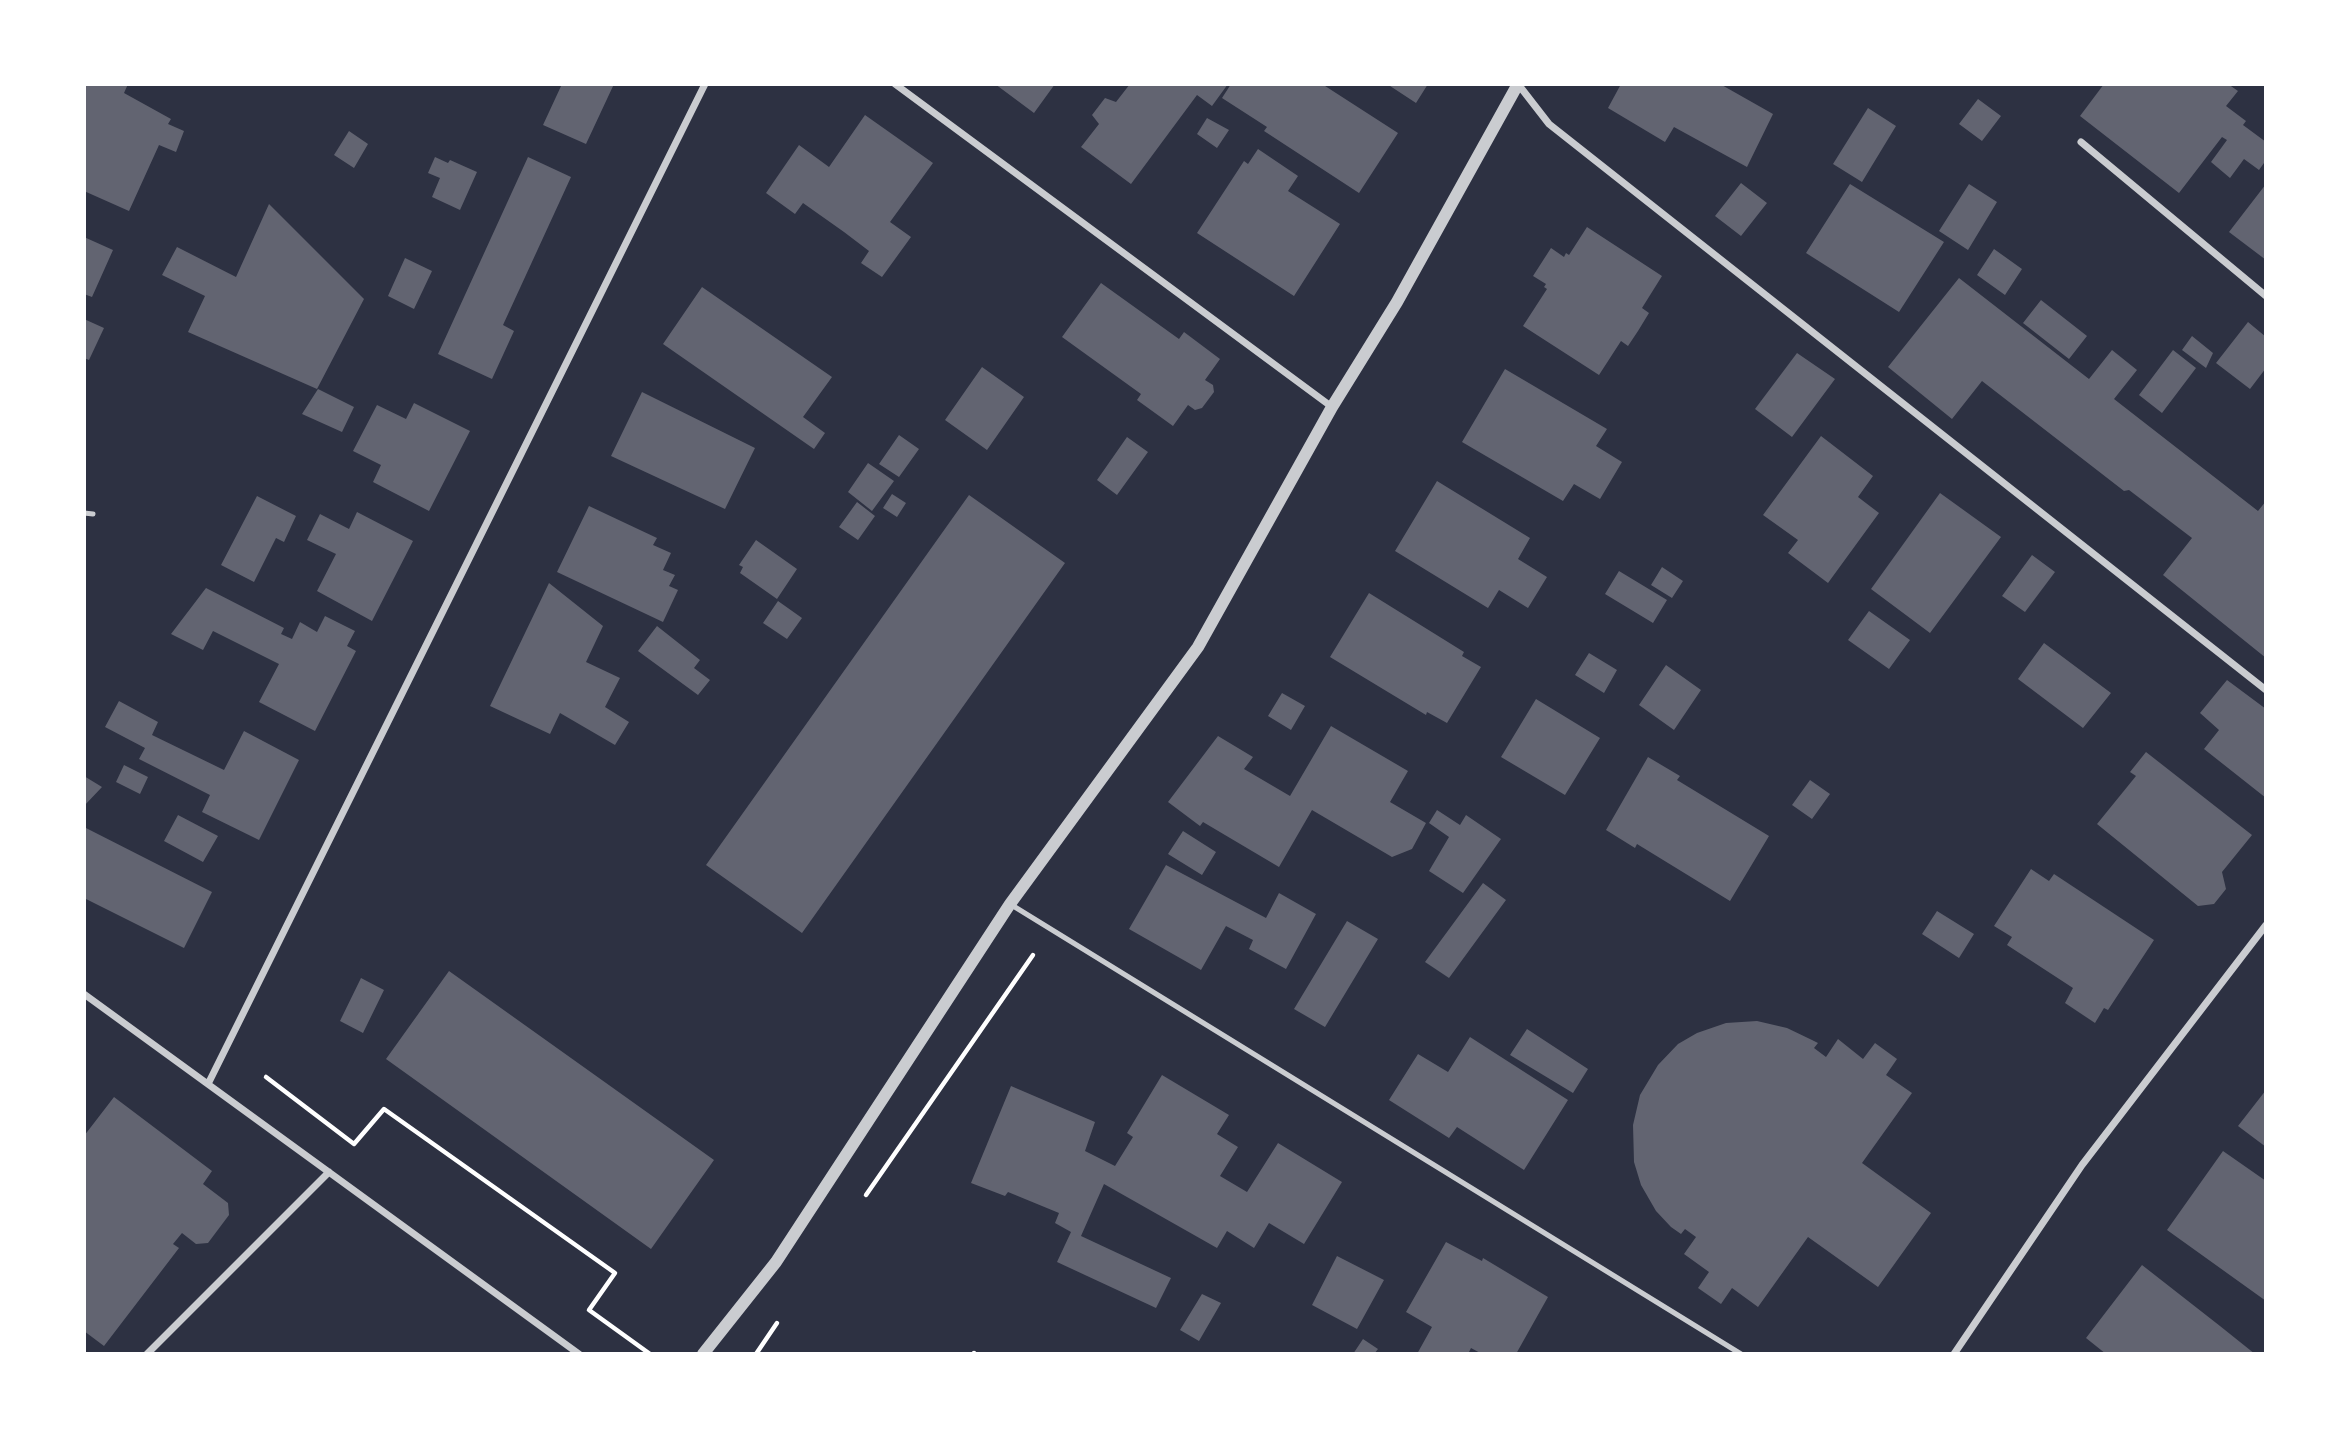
<!DOCTYPE html>
<html>
<head>
<meta charset="utf-8">
<style>
  body { margin:0 }
  #map { position:relative; width:2350px; height:1438px; overflow:hidden; background:#2d3142; font-family:Raleway,sans-serif }
  canvas { display:block }
  .frame { position:absolute; inset:0; border:86px solid #fff; pointer-events:none }
</style>
</head>
<body>
<div id="map">
<canvas width="2350" height="1438"></canvas>
<div class="frame"></div>
</div>
<script>
const ctx = document.querySelector('canvas').getContext('2d');
ctx.lineJoin = 'round';
function fillPath(path, color) { ctx.fillStyle = color; ctx.fill(path, 'evenodd'); }
function trace(path, color, width, dash) { ctx.strokeStyle = color; ctx.lineWidth = width; ctx.lineCap = dash ? 'butt' : 'round'; ctx.setLineDash(dash || []); ctx.stroke(path); }
const building = new Path2D(`
  M 84,84 L 128,84 L 124,93 L 171,119 L 168,124 L 184,131 L 176,152 L 159,145 L 129,211 L 84,191 Z
  M 562,84 L 614,84 L 586,144 L 543,125 Z
  M 995,84 L 1055,84 L 1034,113 Z
  M 1130,84 L 1228,84 L 1212,106 L 1197,95 L 1131,184 L 1081,147 L 1099,124 L 1092,115 L 1105,98 L 1116,102 Z
  M 1231,84 L 1322,84 L 1398,133 L 1359,193 L 1264,131 L 1267,127 L 1222,98 Z
  M 1387,84 L 1428,84 L 1416,103 Z
  M 1621,84 L 1720,84 L 1773,114 L 1747,167 L 1674,127 L 1665,142 L 1608,108 Z
  M 2104,84 L 2228,84 L 2238,91 L 2226,106 L 2246,121 L 2243,125 L 2266,142 L 2266,165 L 2264,163 L 2259,170 L 2244,159 L 2230,178 L 2211,162 L 2227,140 L 2222,137 L 2179,193 L 2080,116 Z
  M 1978,99 L 2001,116 L 1982,141 L 1959,124 Z
  M 1868,108 L 1896,126 L 1862,182 L 1833,164 Z
  M 865,115 L 933,163 L 890,222 L 911,237 L 882,277 L 861,263 L 869,251 L 844,232 L 803,203 L 795,214 L 766,193 L 799,145 L 829,167 Z
  M 1207,118 L 1229,130 L 1217,148 L 1197,134 Z
  M 349,131 L 368,144 L 354,168 L 334,155 Z
  M 1258,149 L 1298,176 L 1288,191 L 1340,224 L 1294,296 L 1197,233 L 1244,161 L 1248,164 Z
  M 435,157 L 448,163 L 450,160 L 477,172 L 460,210 L 432,197 L 440,178 L 428,173 Z
  M 528,157 L 571,177 L 503,325 L 514,331 L 492,379 L 438,354 Z
  M 1741,183 L 1767,203 L 1741,236 L 1715,216 Z
  M 1850,184 L 1944,242 L 1899,312 L 1806,253 Z
  M 1969,184 L 1997,202 L 1968,250 L 1939,231 Z
  M 2266,184 L 2266,260 L 2229,232 Z
  M 269,204 L 364,299 L 317,389 L 188,332 L 205,296 L 162,275 L 177,247 L 236,277 Z
  M 1587,227 L 1662,276 L 1642,308 L 1649,313 L 1638,331 L 1628,346 L 1621,341 L 1599,375 L 1523,326 L 1547,289 L 1544,287 L 1546,284 L 1533,276 L 1551,248 L 1564,257 L 1566,253 L 1569,255 Z
  M 84,237 L 113,250 L 92,297 L 84,294 Z
  M 1994,249 L 2022,269 L 2005,295 L 1977,275 Z
  M 405,258 L 432,271 L 414,309 L 388,296 Z
  M 1959,278 L 2089,379 L 2112,350 L 2137,370 L 2114,399 L 2258,511 L 2266,501 L 2266,658 L 2163,575 L 2192,538 L 2129,490 L 2124,491 L 1982,381 L 1952,419 L 1888,367 Z
  M 1101,283 L 1179,339 L 1184,332 L 1220,359 L 1205,380 L 1213,385 L 1214,392 L 1202,408 L 1195,410 L 1188,405 L 1173,426 L 1137,400 L 1141,394 L 1062,337 Z
  M 702,287 L 832,377 L 803,417 L 825,433 L 814,449 L 663,344 Z
  M 2041,300 L 2087,336 L 2069,359 L 2023,323 Z
  M 84,319 L 104,328 L 89,360 L 84,358 Z
  M 2248,322 L 2266,337 L 2266,368 L 2250,389 L 2216,363 Z
  M 2192,336 L 2213,353 L 2206,368 L 2182,350 Z
  M 2173,350 L 2196,368 L 2162,413 L 2139,395 Z
  M 1797,353 L 1835,379 L 1792,437 L 1755,409 Z
  M 982,367 L 1024,397 L 987,450 L 945,420 Z
  M 1505,369 L 1607,429 L 1596,446 L 1622,462 L 1600,499 L 1574,484 L 1563,501 L 1462,442 Z
  M 318,389 L 354,407 L 342,432 L 302,414 Z
  M 642,392 L 755,448 L 725,509 L 611,456 Z
  M 414,403 L 470,431 L 429,511 L 373,482 L 381,465 L 353,451 L 377,405 L 406,419 Z
  M 899,435 L 919,449 L 899,477 L 879,464 Z
  M 1821,436 L 1873,476 L 1858,497 L 1879,513 L 1828,583 L 1788,553 L 1798,540 L 1763,515 Z
  M 1127,437 L 1148,452 L 1117,495 L 1097,480 Z
  M 868,463 L 894,481 L 872,511 L 848,492 Z
  M 1437,481 L 1530,538 L 1518,559 L 1547,577 L 1528,608 L 1499,590 L 1488,608 L 1395,551 Z
  M 1940,493 L 2001,537 L 1930,633 L 1871,589 Z
  M 892,494 L 906,503 L 897,517 L 883,508 Z
  M 969,495 L 1065,563 L 802,933 L 706,865 Z
  M 257,496 L 296,516 L 284,542 L 276,538 L 254,582 L 221,565 Z
  M 857,502 L 875,516 L 858,540 L 839,527 Z
  M 589,506 L 657,538 L 653,545 L 671,553 L 663,570 L 675,575 L 669,586 L 678,590 L 663,622 L 557,572 Z
  M 357,512 L 413,541 L 372,621 L 317,591 L 336,554 L 307,540 L 320,514 L 349,529 Z
  M 756,540 L 797,569 L 777,599 L 740,573 L 743,567 L 739,565 Z
  M 2032,555 L 2055,572 L 2025,612 L 2002,596 Z
  M 1662,567 L 1683,581 L 1672,598 L 1651,585 Z
  M 1619,571 L 1667,600 L 1653,623 L 1605,594 Z
  M 549,583 L 603,626 L 586,662 L 620,678 L 605,707 L 629,722 L 615,745 L 560,713 L 550,734 L 490,706 Z
  M 206,588 L 284,628 L 281,634 L 292,639 L 300,622 L 317,632 L 325,616 L 355,631 L 347,646 L 356,651 L 315,731 L 259,702 L 279,664 L 213,631 L 203,650 L 171,634 Z
  M 1369,593 L 1464,652 L 1462,656 L 1481,667 L 1447,723 L 1427,712 L 1426,715 L 1330,657 Z
  M 778,601 L 802,618 L 787,639 L 763,623 Z
  M 1869,611 L 1910,640 L 1889,669 L 1848,640 Z
  M 657,626 L 700,660 L 694,668 L 710,680 L 698,695 L 638,651 Z
  M 2044,643 L 2111,693 L 2083,728 L 2018,679 Z
  M 1589,653 L 1617,670 L 1604,693 L 1575,675 Z
  M 1666,665 L 1701,690 L 1674,730 L 1639,705 Z
  M 2227,680 L 2266,709 L 2266,798 L 2204,749 L 2219,730 L 2200,713 Z
  M 1282,693 L 1305,706 L 1291,730 L 1268,716 Z
  M 1536,699 L 1600,738 L 1565,795 L 1501,757 Z
  M 119,701 L 158,722 L 152,735 L 224,770 L 244,731 L 299,760 L 259,840 L 202,812 L 210,795 L 139,759 L 145,748 L 105,727 Z
  M 1331,726 L 1408,771 L 1390,802 L 1426,823 L 1412,849 L 1392,857 L 1312,810 L 1279,867 L 1203,822 L 1200,826 L 1168,802 L 1218,736 L 1253,757 L 1244,769 L 1290,796 Z
  M 2146,752 L 2252,835 L 2222,872 L 2226,889 L 2214,904 L 2198,906 L 2097,824 L 2136,776 L 2130,772 Z
  M 1648,757 L 1680,776 L 1677,780 L 1769,836 L 1730,901 L 1637,844 L 1635,848 L 1606,830 Z
  M 124,765 L 148,777 L 140,794 L 116,782 Z
  M 84,776 L 102,787 L 84,806 Z
  M 1810,780 L 1830,794 L 1812,819 L 1792,805 Z
  M 1437,810 L 1460,825 L 1466,815 L 1501,839 L 1463,893 L 1429,871 L 1449,837 L 1429,823 Z
  M 178,815 L 218,836 L 203,862 L 164,841 Z
  M 84,827 L 212,892 L 184,948 L 84,898 Z
  M 1183,831 L 1216,852 L 1202,875 L 1168,854 Z
  M 1166,865 L 1266,918 L 1279,893 L 1316,914 L 1286,969 L 1249,949 L 1253,940 L 1226,926 L 1201,970 L 1129,929 Z
  M 2031,869 L 2049,881 L 2054,874 L 2154,940 L 2108,1010 L 2104,1008 L 2095,1023 L 2065,1003 L 2073,988 L 2007,945 L 2012,937 L 1994,926 Z
  M 1483,883 L 1506,900 L 1449,978 L 1425,962 Z
  M 1937,911 L 1974,934 L 1959,958 L 1922,934 Z
  M 1347,921 L 1378,939 L 1325,1027 L 1294,1009 Z
  M 449,971 L 714,1160 L 651,1249 L 386,1059 Z
  M 361,978 L 384,990 L 363,1033 L 340,1021 Z
  M 1757,1021 L 1787,1028 L 1812,1040 L 1818,1043 L 1814,1048 L 1826,1057 L 1838,1039 L 1863,1059 L 1875,1043 L 1897,1059 L 1886,1075 L 1912,1093 L 1862,1163 L 1931,1213 L 1878,1287 L 1808,1237 L 1758,1307 L 1732,1288 L 1721,1304 L 1698,1288 L 1709,1272 L 1684,1254 L 1696,1237 L 1685,1229 L 1681,1234 L 1671,1227 L 1656,1211 L 1641,1185 L 1634,1162 L 1633,1125 L 1640,1095 L 1658,1065 L 1678,1044 L 1697,1033 L 1726,1023 Z
  M 1527,1029 L 1588,1069 L 1573,1093 L 1510,1055 Z
  M 1470,1037 L 1568,1100 L 1524,1170 L 1457,1127 L 1449,1138 L 1389,1100 L 1418,1054 L 1448,1072 Z
  M 1162,1075 L 1229,1115 L 1217,1134 L 1238,1147 L 1220,1176 L 1247,1192 L 1278,1143 L 1342,1182 L 1304,1244 L 1269,1223 L 1254,1248 L 1227,1231 L 1217,1248 L 1104,1184 L 1081,1236 L 1171,1278 L 1156,1308 L 1057,1262 L 1071,1232 L 1055,1223 L 1059,1213 L 1008,1192 L 1005,1196 L 971,1183 L 1011,1086 L 1095,1122 L 1085,1151 L 1115,1166 L 1133,1137 L 1127,1133 Z
  M 2266,1090 L 2266,1147 L 2238,1126 Z
  M 114,1097 L 212,1171 L 203,1184 L 228,1203 L 229,1215 L 208,1243 L 196,1244 L 182,1233 L 173,1244 L 179,1248 L 104,1346 L 84,1331 L 84,1136 Z
  M 2223,1151 L 2266,1181 L 2266,1301 L 2167,1230 Z
  M 1446,1242 L 1482,1261 L 1483,1258 L 1548,1297 L 1516,1354 L 1482,1354 L 1471,1348 L 1468,1354 L 1417,1354 L 1432,1327 L 1406,1312 Z
  M 1337,1256 L 1384,1280 L 1357,1329 L 1312,1305 Z
  M 2142,1265 L 2220,1326 L 2255,1354 L 2106,1354 L 2086,1338 Z
  M 1202,1294 L 1221,1303 L 1199,1341 L 1180,1330 Z
  M 1363,1339 L 1378,1349 L 1374,1354 L 1353,1354 Z`);
const path = new Path2D(`
  M 266,1077 L 354,1144 L 384,1109 L 615,1273 L 589,1310 L 650,1354
  M 866,1195 L 1033,955
  M 756,1354 L 777,1323
  M 974,1354 L 974,1353`);
const service = new Path2D(`
  M 84,513 L 93,514
  M 1010,904 L 1741,1354`);
const minor = new Path2D(`
  M 895,84 L 1332,407
  M 1518,84 L 1549,124 L 2266,690
  M 2081,142 L 2266,296
  M 84,994 L 579,1354
  M 209,1082 L 705,84
  M 147,1354 L 329,1172
  M 1954,1354 L 2082,1165 L 2266,925`);
const tertiary = new Path2D(`
  M 703,1354 L 776,1262 L 1010,904 L 1198,647 L 1332,407 L 1397,302 L 1518,84`);
fillPath(building, '#626471');
trace(path, '#fff', 4.5);
trace(service, '#caccd0', 5);
trace(minor, '#caccd0', 7);
trace(tertiary, '#caccd0', 12);
</script>
</body>
</html>
